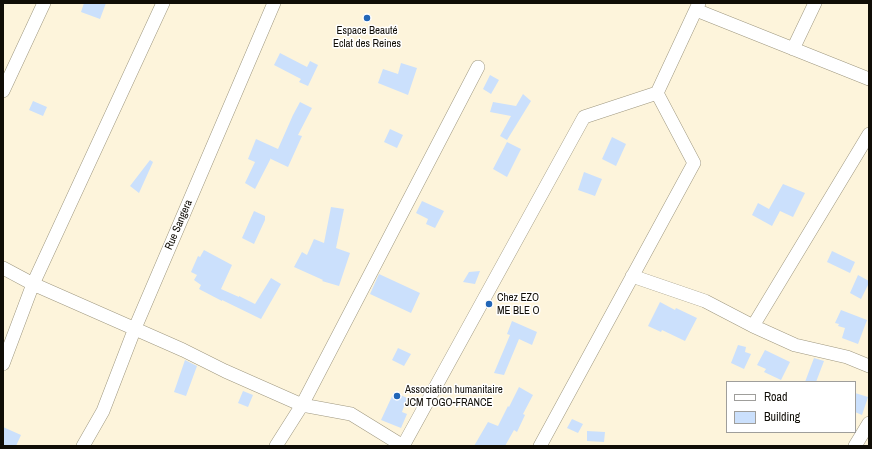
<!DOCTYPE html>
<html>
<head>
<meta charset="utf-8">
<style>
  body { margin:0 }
  #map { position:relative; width:872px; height:449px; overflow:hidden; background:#fdf4db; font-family:"Archivo Narrow",sans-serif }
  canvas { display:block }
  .frame { position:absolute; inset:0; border:4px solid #100d06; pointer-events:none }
  .legend { position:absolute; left:726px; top:381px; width:130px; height:52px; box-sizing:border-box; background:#fff; border:1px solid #9f9e9b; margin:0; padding:5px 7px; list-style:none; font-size:12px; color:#100d06 }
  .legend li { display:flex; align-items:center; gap:8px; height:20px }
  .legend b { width:20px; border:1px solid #9f9e9b }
</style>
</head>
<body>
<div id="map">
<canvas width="872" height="449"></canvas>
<div class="frame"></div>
<ul class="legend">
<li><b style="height:5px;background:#fff"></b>Road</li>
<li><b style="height:11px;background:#cbe0fc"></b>Building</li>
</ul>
</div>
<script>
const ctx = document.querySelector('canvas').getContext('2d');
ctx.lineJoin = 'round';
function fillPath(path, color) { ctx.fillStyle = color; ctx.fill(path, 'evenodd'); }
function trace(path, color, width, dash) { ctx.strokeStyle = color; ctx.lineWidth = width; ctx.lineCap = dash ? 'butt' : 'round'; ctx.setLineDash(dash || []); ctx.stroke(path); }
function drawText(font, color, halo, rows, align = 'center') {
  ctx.font = font + ' "Archivo Narrow",sans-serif'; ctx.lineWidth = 3; ctx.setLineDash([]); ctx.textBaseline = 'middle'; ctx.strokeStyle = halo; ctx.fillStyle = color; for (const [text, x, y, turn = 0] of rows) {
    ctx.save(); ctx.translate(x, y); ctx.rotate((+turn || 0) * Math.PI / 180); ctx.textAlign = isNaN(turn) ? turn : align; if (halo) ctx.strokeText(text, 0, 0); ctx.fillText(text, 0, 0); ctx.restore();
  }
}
const building = new Path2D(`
  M 84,3 L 106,3 L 100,19 L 81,12 Z
  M 280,53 L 307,67 L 310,61 L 318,65 L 308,86 L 299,82 L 301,79 L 274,65 Z
  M 401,63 L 417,68 L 408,95 L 378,83 L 383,69 L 398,74 Z
  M 490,75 L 499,80 L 491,94 L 483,89 Z
  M 523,94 L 531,101 L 507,140 L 500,136 L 511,116 L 490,112 L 493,102 L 516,106 Z
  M 33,101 L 47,107 L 43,116 L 29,110 Z
  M 300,102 L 312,108 L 298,135 L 302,136 L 288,167 L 271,159 L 271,158 L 255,189 L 245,183 L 255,162 L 248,159 L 256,139 L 278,149 L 293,115 Z
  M 390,129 L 403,135 L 397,148 L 384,142 Z
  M 612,137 L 626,144 L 616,166 L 602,159 Z
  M 507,142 L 521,149 L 507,177 L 493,169 Z
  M 150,160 L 153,162 L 139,193 L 130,186 Z
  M 584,172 L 602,179 L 595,196 L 578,190 Z
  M 783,184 L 805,193 L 793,217 L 780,211 L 772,226 L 752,215 L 758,203 L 769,209 Z
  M 422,201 L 444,211 L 435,228 L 426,224 L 428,219 L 416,213 Z
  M 331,207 L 344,209 L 336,248 L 350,253 L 339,286 L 322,281 L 323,280 L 294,267 L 302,252 L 307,255 L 314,239 L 324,243 Z
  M 254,211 L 265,216 L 265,220 L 254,244 L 242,238 Z
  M 204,250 L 232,265 L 221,289 L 239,297 L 239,296 L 255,304 L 271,278 L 281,284 L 261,319 L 222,300 L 222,301 L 199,289 L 201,285 L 194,280 L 197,275 L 191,272 L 198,256 L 200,257 Z
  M 832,251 L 855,262 L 850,273 L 827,262 Z
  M 480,271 L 475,284 L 463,282 L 469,272 Z
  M 379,274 L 420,293 L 411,313 L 370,294 Z
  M 858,275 L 869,281 L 869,283 L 861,299 L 850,293 Z
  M 660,302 L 675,310 L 676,308 L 697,318 L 685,341 L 662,330 L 661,332 L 648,326 Z
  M 841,310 L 867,320 L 858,344 L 842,338 L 845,328 L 838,326 L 839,324 L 835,323 Z
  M 512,321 L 537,332 L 532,345 L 519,339 L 504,375 L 494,373 L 510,335 L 507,334 Z
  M 738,345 L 746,347 L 745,352 L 751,354 L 744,369 L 731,363 Z
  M 398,348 L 411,354 L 404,366 L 392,360 Z
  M 765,350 L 790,362 L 781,380 L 764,372 L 766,369 L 757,365 Z
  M 814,358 L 824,361 L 816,382 L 805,382 Z
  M 185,360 L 197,366 L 186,396 L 174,392 Z
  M 519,387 L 533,395 L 523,414 L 525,415 L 517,432 L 514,430 L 505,446 L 474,446 L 488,422 L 498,426 L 508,406 L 509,407 Z
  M 243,391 L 253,395 L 248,407 L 238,403 Z
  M 394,392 L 407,398 L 402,412 L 407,414 L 401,428 L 381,420 Z
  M 855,393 L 868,397 L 862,415 L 855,412 Z
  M 572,419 L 583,424 L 578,433 L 567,428 Z
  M 3,427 L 21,435 L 16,446 L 3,446 Z
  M 587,431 L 605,432 L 604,442 L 587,441 Z`);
const minor = new Path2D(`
  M 696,10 L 869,79
  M 793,49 L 815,3
  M 3,91 L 44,3
  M 3,268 L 33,284 L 183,350 L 225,371 L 302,405 L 351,414 L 403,446
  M 632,276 L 705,301 L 753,326 L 795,345 L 847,357 L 869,366
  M 753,326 L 869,134
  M 3,364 L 33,284 L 163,3
  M 83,446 L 103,411 L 135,328 L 274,3
  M 276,446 L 302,405 L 478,67
  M 403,446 L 584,117 L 657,93 L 699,3
  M 540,446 L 694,163 L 657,93
  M 855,446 L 869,423`);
const markers = [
  [367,18,4,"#2266b7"],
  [489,304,4,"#2266b7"],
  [397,396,4,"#2266b7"]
];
const poiNames = [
  ["Espace Beauté",367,31,"center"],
  ["Eclat des Reines",367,44,"center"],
  ["Chez EZO",497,298],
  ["ME BLE O",497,311],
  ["Association humanitaire",405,390],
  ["JCM TOGO-FRANCE",405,403]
];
const streetNames = [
  ["Rue Sangera",179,225,-67]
];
fillPath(building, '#cbe0fc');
trace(minor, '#9e977f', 14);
trace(minor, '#fff', 13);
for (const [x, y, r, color] of markers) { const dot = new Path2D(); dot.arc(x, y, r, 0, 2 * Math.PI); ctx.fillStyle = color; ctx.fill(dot); trace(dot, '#fff', 1.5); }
drawText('11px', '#100d06', '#fff', poiNames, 'left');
drawText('11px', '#100d06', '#fff', streetNames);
</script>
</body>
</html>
